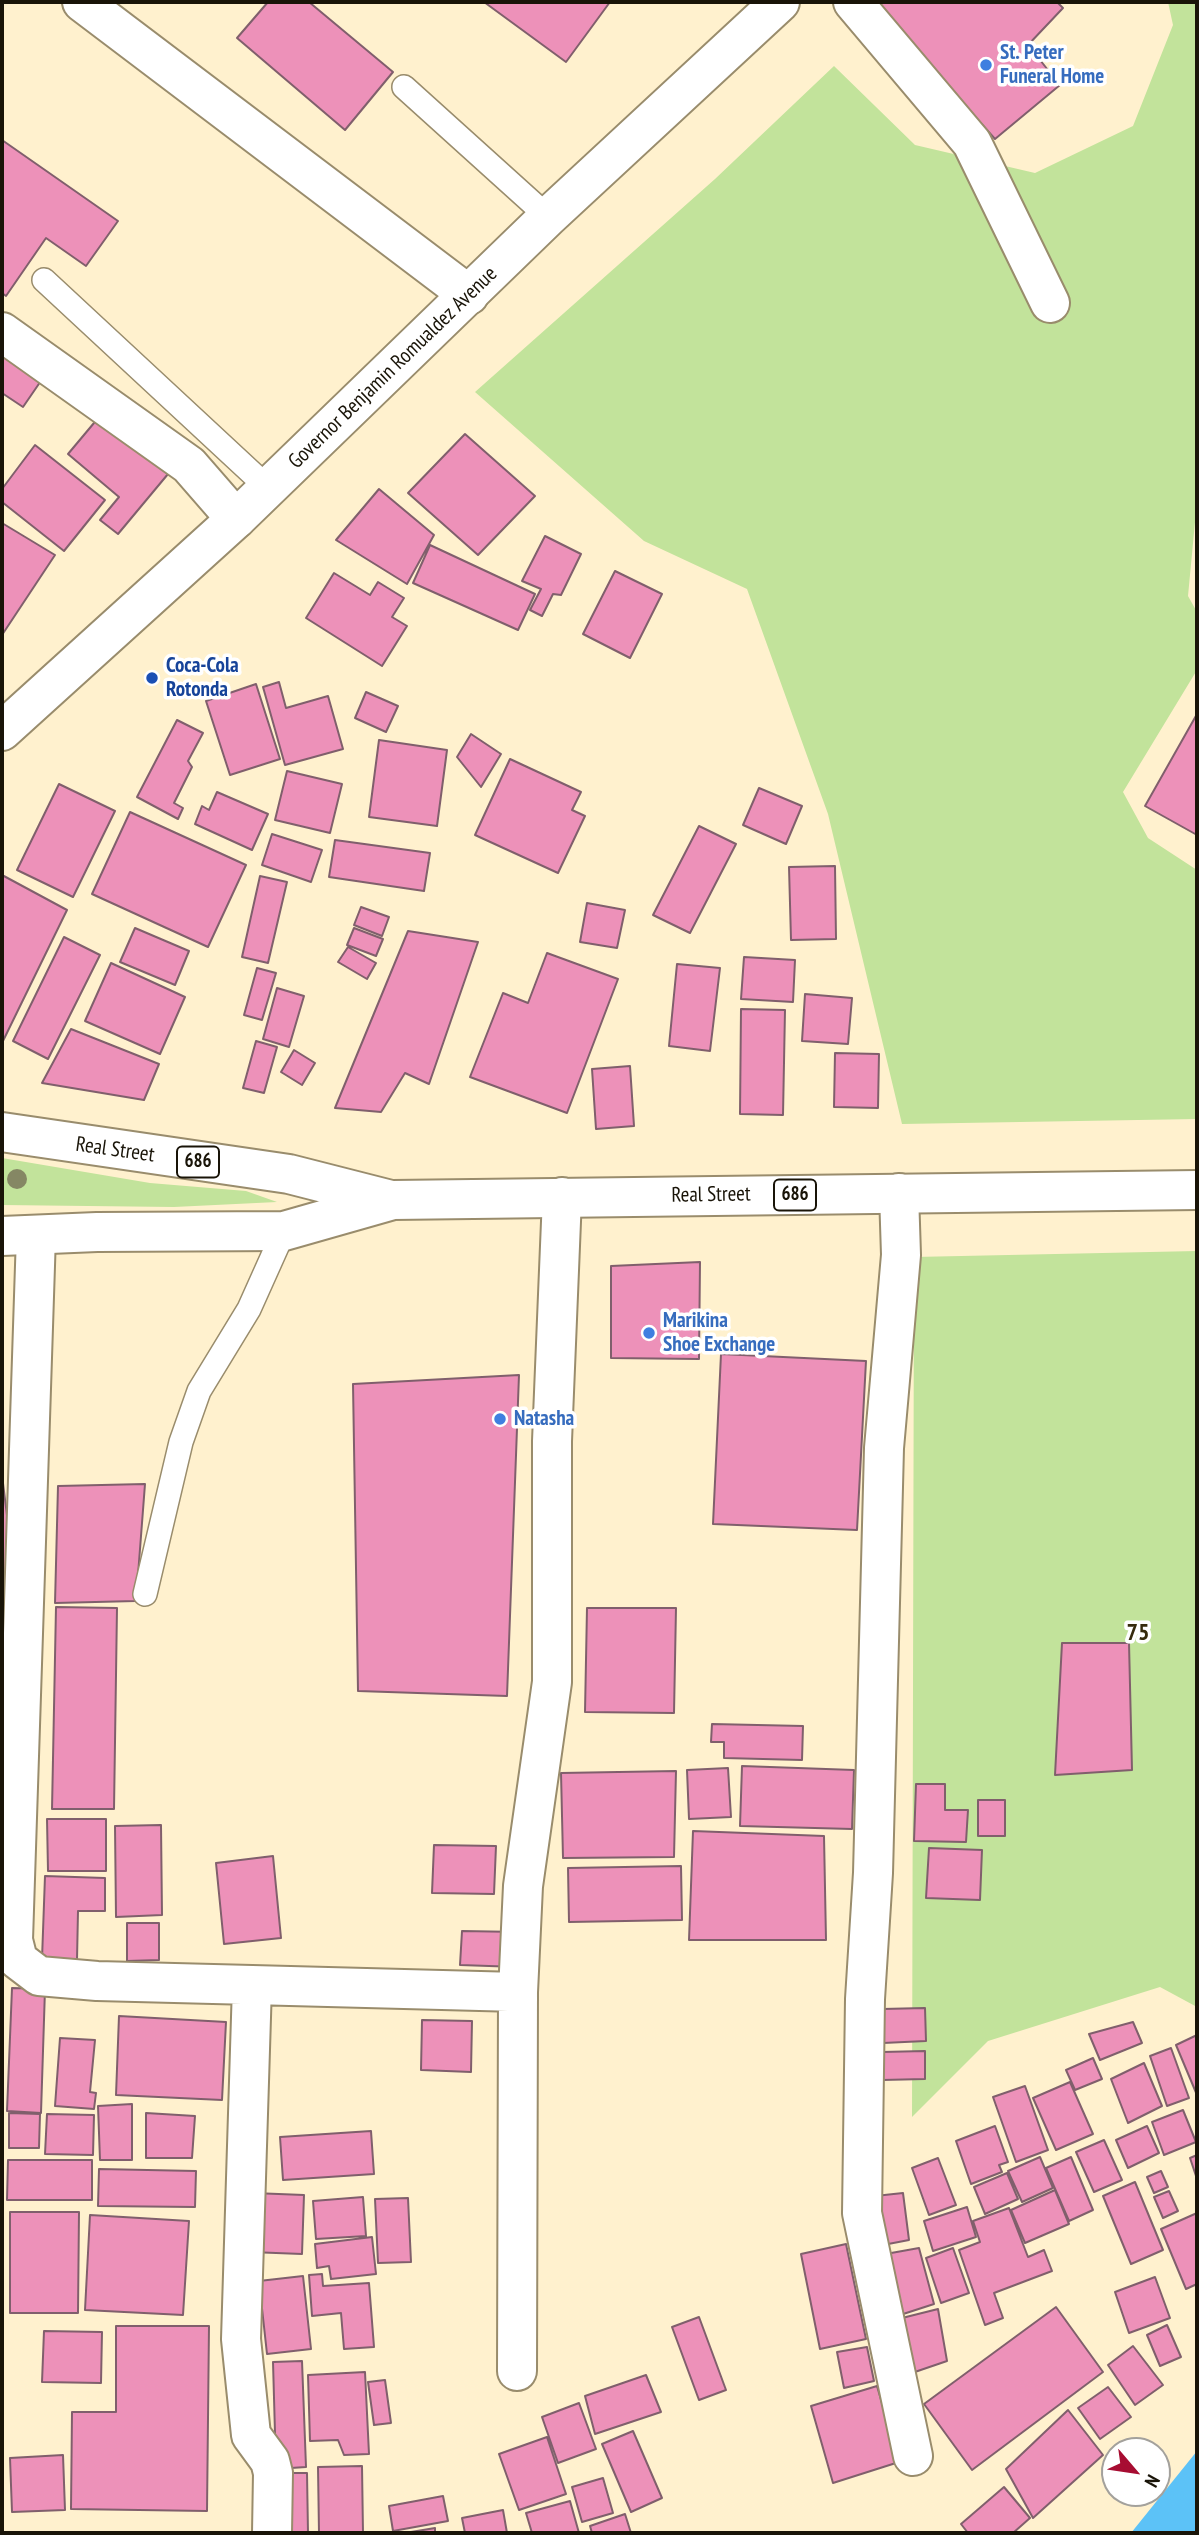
<!DOCTYPE html>
<html>
<head>
<meta charset="utf-8">
<style>
  body { margin:0 }
  #map { position:relative; width:1199px; height:2535px; overflow:hidden; background:#fff1ce; font-family:"PT Sans Narrow",sans-serif }
  canvas { display:block }
  .frame { position:absolute; inset:0; border:4px solid #191408; pointer-events:none }
  .north { position:absolute; left:1101px; top:2437px; width:70px; height:70px; box-sizing:border-box; background:#fff; border:2px solid #a3a19c; border-radius:50%; rotate:119deg; font-size:19px; font-weight:700; line-height:28px; text-align:center; color:#191408 }
  .north::after { content:''; display:block; margin:auto; width:24px; height:32px; background:#a70d32; clip-path:polygon(50% 0,100% 100%,50% 72%,0 100%) }
</style>
</head>
<body>
<div id="map">
<canvas width="1199" height="2535"></canvas>
<div class="frame"></div>
<div class="north">N</div>
</div>
<script>
const ctx = document.querySelector('canvas').getContext('2d');
ctx.lineJoin = 'round';
function fillPath(path, color) { ctx.fillStyle = color; ctx.fill(path, 'evenodd'); }
function trace(path, color, width, dash) { ctx.strokeStyle = color; ctx.lineWidth = width; ctx.lineCap = dash ? 'butt' : 'round'; ctx.setLineDash(dash || []); ctx.stroke(path); }
function drawText(font, color, halo, rows, align = 'center') {
  ctx.font = font + ' "PT Sans Narrow",sans-serif'; ctx.lineWidth = 7; ctx.setLineDash([]); ctx.textBaseline = 'middle'; ctx.strokeStyle = halo; ctx.fillStyle = color; for (const [text, x, y, turn = 0] of rows) {
    ctx.save(); ctx.translate(x, y); ctx.rotate((+turn || 0) * Math.PI / 180); ctx.textAlign = isNaN(turn) ? turn : align; if (halo) ctx.strokeText(text, 0, 0); ctx.fillText(text, 0, 0); ctx.restore();
  }
}
const green = new Path2D(`
  M 1168,2 L 1197,2 L 1197,501 L 1188,596 L 1197,612 L 1197,670 L 1123,792 L 1148,838 L 1197,870 L 1197,1119 L 902,1124 L 828,814 L 747,589 L 644,541 L 475,392 L 715,179 L 834,66 L 915,145 L 1035,173 L 1133,126 L 1173,25 Z
  M 2,1158 L 150,1183 L 246,1191 L 277,1202 L 174,1207 L 2,1205 Z
  M 1197,1251 L 1197,2007 L 1160,1987 L 988,2041 L 912,2117 L 914,1257 Z`);
const water = new Path2D(`
  M 1197,2451 L 1197,2533 L 1131,2533 Z`);
const building = new Path2D(`
  M 268,2 L 309,2 L 393,72 L 345,130 L 237,38 Z
  M 484,2 L 610,2 L 566,62 Z
  M 872,2 L 1057,2 L 1063,8 L 1028,45 L 1060,85 L 995,139 Z
  M 2,140 L 118,221 L 86,266 L 46,238 L 6,296 L 2,293 Z
  M 2,346 L 45,375 L 23,407 L 2,393 Z
  M 99,417 L 168,474 L 118,534 L 100,520 L 119,497 L 68,454 Z
  M 465,434 L 535,496 L 478,555 L 408,493 Z
  M 35,445 L 105,500 L 64,551 L 2,502 L 2,489 Z
  M 379,489 L 434,535 L 407,584 L 336,540 Z
  M 2,523 L 55,555 L 2,635 Z
  M 545,536 L 581,554 L 561,595 L 553,594 L 542,616 L 530,610 L 541,589 L 522,581 Z
  M 430,545 L 535,594 L 518,630 L 413,583 Z
  M 615,571 L 662,594 L 630,658 L 583,634 Z
  M 334,573 L 370,595 L 378,582 L 404,598 L 392,617 L 407,626 L 382,666 L 306,618 Z
  M 279,682 L 286,708 L 328,696 L 343,749 L 285,765 L 263,687 Z
  M 256,684 L 280,759 L 230,775 L 206,701 Z
  M 366,692 L 398,706 L 386,732 L 355,718 Z
  M 1197,714 L 1197,835 L 1145,806 Z
  M 177,720 L 203,733 L 188,761 L 192,767 L 174,803 L 183,808 L 178,819 L 137,797 Z
  M 471,734 L 501,754 L 481,787 L 457,757 Z
  M 379,740 L 447,750 L 437,826 L 369,817 Z
  M 510,759 L 581,792 L 572,810 L 585,816 L 558,873 L 475,835 Z
  M 287,771 L 342,784 L 330,833 L 275,820 Z
  M 59,784 L 115,811 L 73,897 L 17,870 Z
  M 759,788 L 802,806 L 786,844 L 743,825 Z
  M 217,792 L 268,814 L 252,850 L 195,824 L 202,806 L 209,810 Z
  M 130,812 L 246,865 L 208,947 L 92,894 Z
  M 699,826 L 736,844 L 690,933 L 653,915 Z
  M 272,834 L 322,850 L 311,882 L 262,865 Z
  M 335,840 L 430,853 L 424,891 L 329,877 Z
  M 835,866 L 836,939 L 791,940 L 789,867 Z
  M 2,875 L 67,910 L 2,1043 Z
  M 260,876 L 287,882 L 268,963 L 242,957 Z
  M 587,903 L 625,910 L 617,948 L 580,942 Z
  M 361,907 L 389,917 L 382,936 L 354,925 Z
  M 135,928 L 189,951 L 175,985 L 120,962 Z
  M 354,928 L 383,939 L 376,956 L 347,945 Z
  M 408,931 L 478,942 L 429,1084 L 405,1073 L 381,1112 L 335,1108 Z
  M 64,937 L 100,955 L 48,1059 L 13,1041 Z
  M 348,947 L 376,963 L 367,979 L 338,962 Z
  M 547,953 L 618,979 L 567,1113 L 470,1077 L 503,993 L 528,1003 Z
  M 744,957 L 795,960 L 793,1002 L 741,999 Z
  M 111,963 L 185,997 L 160,1054 L 85,1021 Z
  M 677,964 L 720,968 L 710,1051 L 669,1046 Z
  M 257,968 L 276,973 L 262,1020 L 244,1015 Z
  M 277,988 L 304,996 L 289,1047 L 263,1039 Z
  M 805,994 L 852,998 L 848,1044 L 802,1041 Z
  M 741,1009 L 785,1010 L 783,1115 L 740,1114 Z
  M 71,1029 L 159,1064 L 144,1100 L 42,1083 Z
  M 256,1041 L 277,1047 L 264,1093 L 243,1088 Z
  M 294,1050 L 315,1063 L 302,1085 L 281,1072 Z
  M 835,1053 L 879,1054 L 878,1108 L 834,1107 Z
  M 630,1066 L 634,1126 L 596,1129 L 592,1069 Z
  M 700,1262 L 699,1359 L 611,1358 L 611,1266 Z
  M 721,1354 L 866,1361 L 857,1530 L 713,1524 Z
  M 519,1375 L 507,1696 L 358,1691 L 353,1384 Z
  M 2,1475 L 14,1572 L 2,1575 Z
  M 145,1484 L 136,1601 L 55,1603 L 58,1486 Z
  M 11,1587 L 2,1712 L 2,1588 Z
  M 56,1607 L 117,1608 L 114,1809 L 52,1809 Z
  M 587,1608 L 676,1608 L 674,1713 L 585,1712 Z
  M 1062,1643 L 1129,1643 L 1132,1770 L 1055,1775 Z
  M 712,1724 L 803,1726 L 802,1760 L 724,1758 L 724,1742 L 711,1742 Z
  M 742,1766 L 854,1770 L 852,1829 L 740,1826 Z
  M 728,1768 L 731,1817 L 689,1819 L 687,1770 Z
  M 676,1771 L 674,1857 L 563,1858 L 561,1773 Z
  M 916,1784 L 945,1784 L 945,1810 L 968,1810 L 966,1842 L 914,1841 Z
  M 978,1800 L 1005,1800 L 1005,1836 L 978,1836 Z
  M 47,1819 L 106,1819 L 106,1871 L 48,1871 Z
  M 161,1825 L 162,1915 L 116,1917 L 115,1826 Z
  M 693,1831 L 824,1836 L 826,1940 L 689,1940 Z
  M 434,1845 L 496,1846 L 494,1894 L 432,1893 Z
  M 929,1848 L 982,1850 L 980,1900 L 926,1898 Z
  M 273,1856 L 281,1938 L 224,1944 L 216,1863 Z
  M 681,1866 L 682,1920 L 569,1922 L 568,1868 Z
  M 45,1876 L 105,1878 L 105,1911 L 78,1911 L 77,1960 L 42,1959 Z
  M 127,1923 L 159,1923 L 159,1960 L 127,1961 Z
  M 462,1931 L 519,1932 L 518,1967 L 460,1965 Z
  M 12,1988 L 45,1989 L 41,2113 L 7,2111 Z
  M 925,2008 L 926,2041 L 883,2043 L 882,2009 Z
  M 119,2016 L 226,2022 L 222,2100 L 116,2095 Z
  M 422,2020 L 472,2021 L 471,2072 L 421,2070 Z
  M 1133,2022 L 1142,2043 L 1100,2060 L 1089,2034 Z
  M 1197,2035 L 1197,2095 L 1176,2045 Z
  M 60,2038 L 95,2040 L 90,2092 L 96,2093 L 94,2109 L 55,2106 Z
  M 1171,2048 L 1189,2098 L 1167,2106 L 1150,2056 Z
  M 925,2051 L 925,2079 L 882,2080 L 882,2052 Z
  M 1093,2058 L 1102,2079 L 1075,2090 L 1066,2070 Z
  M 1144,2063 L 1162,2106 L 1128,2123 L 1111,2079 Z
  M 1070,2082 L 1093,2134 L 1056,2150 L 1033,2098 Z
  M 1025,2086 L 1048,2150 L 1016,2162 L 993,2097 Z
  M 132,2104 L 132,2160 L 100,2160 L 98,2106 Z
  M 1183,2110 L 1196,2142 L 1164,2155 L 1152,2122 Z
  M 9,2113 L 40,2114 L 39,2148 L 9,2148 Z
  M 146,2113 L 195,2116 L 192,2158 L 146,2158 Z
  M 47,2114 L 94,2115 L 93,2155 L 45,2154 Z
  M 995,2126 L 1008,2162 L 999,2165 L 1002,2172 L 971,2184 L 956,2141 Z
  M 1147,2126 L 1159,2153 L 1128,2168 L 1116,2140 Z
  M 371,2131 L 374,2174 L 283,2180 L 280,2137 Z
  M 1104,2140 L 1122,2180 L 1094,2192 L 1076,2152 Z
  M 1197,2155 L 1197,2179 L 1190,2158 Z
  M 1040,2157 L 1053,2188 L 1022,2202 L 1008,2171 Z
  M 1071,2157 L 1093,2210 L 1069,2221 L 1046,2168 Z
  M 938,2158 L 956,2205 L 929,2215 L 912,2168 Z
  M 8,2160 L 92,2160 L 92,2200 L 7,2200 Z
  M 99,2169 L 196,2171 L 195,2207 L 98,2206 Z
  M 1161,2171 L 1168,2187 L 1154,2193 L 1147,2177 Z
  M 1007,2173 L 1018,2199 L 985,2214 L 974,2187 Z
  M 1135,2182 L 1163,2250 L 1131,2264 L 1103,2196 Z
  M 1055,2190 L 1069,2224 L 1025,2243 L 1011,2210 Z
  M 1169,2191 L 1178,2211 L 1163,2218 L 1154,2197 Z
  M 253,2193 L 304,2195 L 302,2254 L 250,2252 Z
  M 903,2193 L 909,2240 L 883,2245 L 875,2196 Z
  M 363,2197 L 366,2236 L 316,2239 L 313,2201 Z
  M 408,2198 L 411,2262 L 378,2263 L 375,2199 Z
  M 967,2207 L 976,2237 L 933,2251 L 924,2221 Z
  M 1009,2208 L 1028,2257 L 1044,2250 L 1052,2271 L 994,2293 L 1003,2318 L 985,2325 L 959,2250 L 980,2242 L 973,2221 Z
  M 10,2212 L 79,2212 L 78,2313 L 10,2313 Z
  M 1197,2213 L 1197,2284 L 1186,2289 L 1161,2229 Z
  M 90,2215 L 189,2221 L 183,2315 L 85,2310 Z
  M 372,2237 L 376,2274 L 331,2279 L 329,2266 L 317,2268 L 315,2244 Z
  M 846,2244 L 866,2339 L 820,2349 L 801,2254 Z
  M 919,2248 L 934,2304 L 897,2316 L 880,2255 Z
  M 953,2248 L 969,2293 L 941,2303 L 926,2258 Z
  M 322,2274 L 323,2286 L 369,2283 L 374,2347 L 344,2349 L 341,2313 L 312,2316 L 309,2275 Z
  M 303,2276 L 311,2349 L 267,2354 L 259,2281 Z
  M 1155,2277 L 1170,2318 L 1129,2333 L 1115,2292 Z
  M 1056,2307 L 1103,2372 L 972,2470 L 924,2404 Z
  M 938,2309 L 947,2361 L 909,2374 L 898,2319 Z
  M 699,2317 L 726,2390 L 699,2400 L 672,2327 Z
  M 1167,2325 L 1181,2357 L 1160,2366 L 1147,2335 Z
  M 116,2326 L 209,2326 L 207,2511 L 71,2509 L 72,2412 L 116,2412 Z
  M 44,2331 L 102,2332 L 101,2383 L 42,2382 Z
  M 1133,2346 L 1163,2385 L 1135,2405 L 1108,2365 Z
  M 867,2347 L 874,2381 L 844,2388 L 837,2352 Z
  M 302,2361 L 306,2467 L 276,2469 L 273,2362 Z
  M 365,2372 L 369,2454 L 344,2455 L 338,2440 L 310,2441 L 308,2375 Z
  M 646,2375 L 661,2412 L 595,2434 L 585,2396 Z
  M 385,2380 L 391,2423 L 374,2425 L 368,2382 Z
  M 877,2386 L 899,2462 L 833,2483 L 811,2406 Z
  M 1108,2387 L 1131,2417 L 1100,2439 L 1078,2408 Z
  M 579,2403 L 596,2449 L 558,2463 L 542,2417 Z
  M 1068,2410 L 1103,2455 L 1033,2518 L 1006,2469 Z
  M 633,2431 L 662,2498 L 631,2512 L 602,2444 Z
  M 547,2437 L 566,2494 L 519,2510 L 499,2454 Z
  M 63,2455 L 65,2510 L 12,2512 L 10,2458 Z
  M 362,2466 L 363,2533 L 319,2533 L 318,2467 Z
  M 279,2473 L 307,2473 L 308,2533 L 280,2533 Z
  M 603,2478 L 613,2513 L 582,2522 L 572,2487 Z
  M 1004,2487 L 1030,2518 L 1013,2533 L 968,2533 L 961,2524 Z
  M 443,2496 L 448,2521 L 393,2531 L 389,2506 Z
  M 570,2501 L 579,2533 L 532,2533 L 526,2513 Z
  M 503,2510 L 507,2533 L 465,2533 L 462,2518 Z
  M 625,2514 L 631,2533 L 592,2533 L 590,2526 Z
  M 435,2528 L 435,2533 L 405,2533 Z`);
const service = new Path2D(`
  M 404,87 L 548,217
  M 44,280 L 268,488
  M 145,1594 L 181,1442 L 199,1391 L 249,1309 L 284,1231`);
const minor = new Path2D(`
  M 82,2 L 469,295
  M 853,2 L 972,143 L 1050,303
  M 2,332 L 189,465 L 236,519
  M 899,1193 L 901,1255 L 884,1448 L 873,1873 L 865,1999 L 862,2213 L 913,2456
  M 36,1235 L 13,1940 L 18,1960 L 39,1976 L 97,1981 L 252,1985
  M 517,2371 L 518,1992
  M 272,2533 L 273,2473 L 270,2461 L 251,2435 L 241,2339 L 252,1985 L 518,1992 L 523,1886 L 552,1682 L 552,1441 L 562,1197`);
const secondary = new Path2D(`
  M 2,731 L 236,519 L 548,217 L 780,2`);
const primary = new Path2D(`
  M 2,1132 L 289,1174 L 391,1200
  M 2,1236 L 97,1232 L 284,1231 L 393,1200 L 1197,1190`);
const trees = [
  [17,1179]
];
const markers = [
  [986,65,7,"#3f7fe0"],
  [152,678,7,"#1a4fb4"],
  [649,1333,7,"#3f7fe0"],
  [500,1419,7,"#3f7fe0"]
];
const shields = [
  [198,1162,42],
  [795,1195,42]
];
const shieldNames = [
  ["686",198,1162],
  ["686",795,1195]
];
const shopNames = [
  ["St. Peter",1000,53],
  ["Funeral Home",1000,77],
  ["Marikina",663,1321],
  ["Shoe Exchange",663,1345],
  ["Natasha",514,1419]
];
const streetNames = [
  ["Governor Benjamin Romualdez Avenue",393,368,-44],
  ["Real Street",115,1150,8],
  ["Real Street",711,1195,-1]
];
const transitNames = [
  ["Coca-Cola",166,666],
  ["Rotonda",166,690]
];
const quarterNames = [
  ["75",1138,1633]
];
fillPath(green, '#c2e39b');
fillPath(water, '#5cc2f7');
fillPath(building, '#ed91b9');
trace(building, '#805f6c', 2);
trace(service, '#998c6c', 26);
trace(minor, '#998c6c', 42);
trace(secondary, '#998c6c', 42);
trace(primary, '#998c6c', 42);
trace(service, '#fff', 23);
trace(minor, '#fff', 38);
trace(secondary, '#fff', 38);
trace(primary, '#fff', 38);
ctx.fillStyle = '#858764';
for (const [x, y] of trees) { ctx.beginPath(); ctx.arc(x, y, 10, 0, 2 * Math.PI); ctx.fill(); }
for (const [x, y, r, color] of markers) { const dot = new Path2D(); dot.arc(x, y, r, 0, 2 * Math.PI); ctx.fillStyle = color; ctx.fill(dot); trace(dot, '#fff', 2.5); }
for (const [x, y, w] of shields) { const box = new Path2D(); box.roundRect(x - w / 2, y - 15.5, w, 31, 5); ctx.fillStyle = '#fff'; ctx.fill(box); trace(box, '#191408', 2); }
drawText('bold 19px', '#191408', null, shieldNames);
drawText('bold 21px', '#366cbe', '#fff', shopNames, 'left');
drawText('21px', '#191408', '#fff', streetNames);
drawText('bold 21px', '#164399', '#fff', transitNames, 'left');
drawText('bold 24px', '#362b0d', '#fff', quarterNames);
</script>
</body>
</html>
